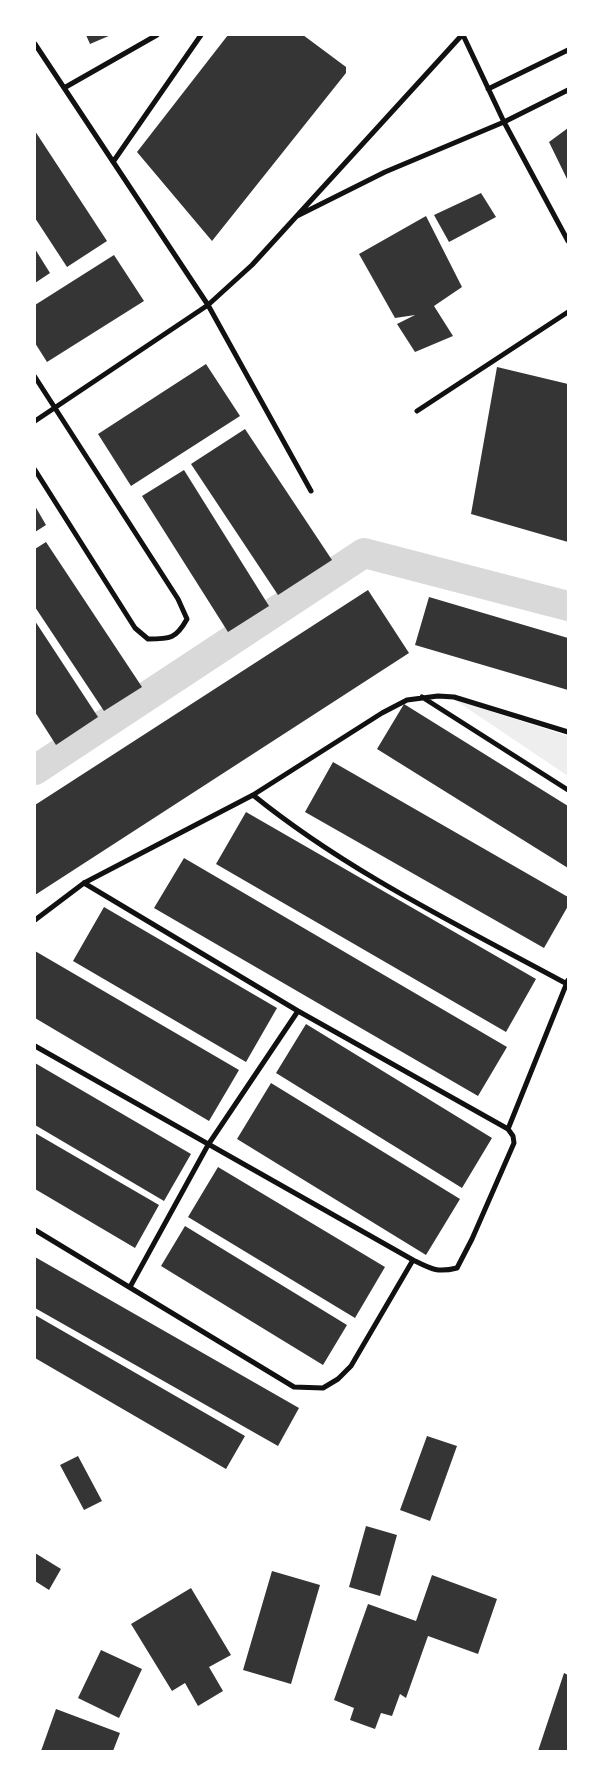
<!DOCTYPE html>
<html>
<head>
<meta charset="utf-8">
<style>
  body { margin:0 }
  #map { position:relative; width:603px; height:1786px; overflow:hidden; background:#fff; font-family:Manrope,sans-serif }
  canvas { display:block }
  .frame { position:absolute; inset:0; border:36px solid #fff; pointer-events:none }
</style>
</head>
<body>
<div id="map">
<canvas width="603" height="1786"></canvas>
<div class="frame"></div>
</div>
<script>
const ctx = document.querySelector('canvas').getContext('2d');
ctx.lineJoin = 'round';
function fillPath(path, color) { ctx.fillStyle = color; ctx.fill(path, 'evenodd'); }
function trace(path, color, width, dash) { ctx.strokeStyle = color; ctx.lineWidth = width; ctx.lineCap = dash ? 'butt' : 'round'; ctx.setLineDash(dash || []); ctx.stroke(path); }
const green = new Path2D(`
  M 455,700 L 568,736 L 568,776 Z`);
const canal = new Path2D(`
  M 35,770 L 364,553 L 568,606`);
const building = new Path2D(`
  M 86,35 L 111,35 L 90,44 Z
  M 228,35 L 303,35 L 346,67 L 346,73 L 212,241 L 137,152 Z
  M 568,128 L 568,181 L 549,142 Z
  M 35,131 L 107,241 L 67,267 L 35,218 Z
  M 481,193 L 496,217 L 449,242 L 434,215 Z
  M 426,216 L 462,287 L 434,306 L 453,336 L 415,352 L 397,324 L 415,315 L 395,318 L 359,254 Z
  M 35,249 L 50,273 L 35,283 Z
  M 114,255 L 144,301 L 47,362 L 35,343 L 35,305 Z
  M 206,364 L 240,416 L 131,486 L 98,434 Z
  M 497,367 L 568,384 L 568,542 L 471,514 Z
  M 245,429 L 332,560 L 278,595 L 191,464 Z
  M 184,470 L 269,606 L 228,632 L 142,496 Z
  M 35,506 L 46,525 L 35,532 Z
  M 46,542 L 142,687 L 104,711 L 35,607 L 35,549 Z
  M 368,590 L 409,653 L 35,895 L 35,805 Z
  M 429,597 L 568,638 L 568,690 L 415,645 Z
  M 35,621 L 98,717 L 56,745 L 35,712 Z
  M 404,704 L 568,806 L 568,868 L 377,749 Z
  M 333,762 L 568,897 L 568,906 L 544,948 L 305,812 Z
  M 246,812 L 536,979 L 506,1032 L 216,864 Z
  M 184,858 L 507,1047 L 478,1096 L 154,908 Z
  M 104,907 L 277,1008 L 246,1062 L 73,961 Z
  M 35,951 L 239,1070 L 209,1121 L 35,1018 Z
  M 306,1024 L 492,1138 L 462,1188 L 276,1073 Z
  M 35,1063 L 191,1154 L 164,1201 L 35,1125 Z
  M 271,1083 L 460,1199 L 426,1255 L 237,1139 Z
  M 35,1133 L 159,1205 L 135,1248 L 35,1189 Z
  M 218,1167 L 385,1267 L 355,1318 L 188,1217 Z
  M 185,1226 L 347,1325 L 323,1365 L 161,1266 Z
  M 35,1257 L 299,1408 L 278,1446 L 35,1308 Z
  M 35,1315 L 245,1436 L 226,1469 L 35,1358 Z
  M 427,1436 L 457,1446 L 430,1521 L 400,1510 Z
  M 78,1456 L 102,1501 L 84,1510 L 60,1465 Z
  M 366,1526 L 397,1535 L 380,1596 L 349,1587 Z
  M 35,1553 L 61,1569 L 49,1590 L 35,1581 Z
  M 272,1571 L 320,1585 L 291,1684 L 243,1670 Z
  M 432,1575 L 497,1599 L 478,1654 L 428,1636 L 406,1698 L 400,1694 L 392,1716 L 381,1713 L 375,1729 L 350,1720 L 354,1708 L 334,1700 L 368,1604 L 416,1621 Z
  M 191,1588 L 231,1655 L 209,1667 L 223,1691 L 198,1706 L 185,1683 L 172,1691 L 131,1624 Z
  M 101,1650 L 142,1669 L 119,1718 L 78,1698 Z
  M 564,1673 L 568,1675 L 568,1751 L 538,1751 Z
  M 56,1709 L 120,1733 L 113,1751 L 41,1751 Z`);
const minor = new Path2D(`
  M 463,35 L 504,122 L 568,241
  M 35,44 L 208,305 L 311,491
  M 64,88 L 157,35
  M 488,89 L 568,50
  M 113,162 L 201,35
  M 297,216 L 385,172 L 504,122 L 568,90
  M 35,377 L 178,599 L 187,619 C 176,639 170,639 148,639 L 135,628 L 35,470
  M 417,411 L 568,312
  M 35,421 L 208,305 L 252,265 L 462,35
  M 422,697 L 568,790
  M 253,795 C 348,872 460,926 567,984
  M 84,883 L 298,1011 L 508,1129
  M 35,920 L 84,883 L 253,795 L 382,713 L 407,700 L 438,696 L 454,697 L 568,732
  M 35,1046 L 413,1260 C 431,1269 437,1273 457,1268 L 472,1239 L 514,1143 L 513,1136 L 508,1129 L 568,980
  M 35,1230 L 294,1387 L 323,1388 L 338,1379 L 351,1366 L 413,1260
  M 130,1287 L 208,1145 L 298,1011`);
fillPath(green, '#eee');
trace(canal, '#d9d9d9', 30);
fillPath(building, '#353535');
trace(minor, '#111', 5);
</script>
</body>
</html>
